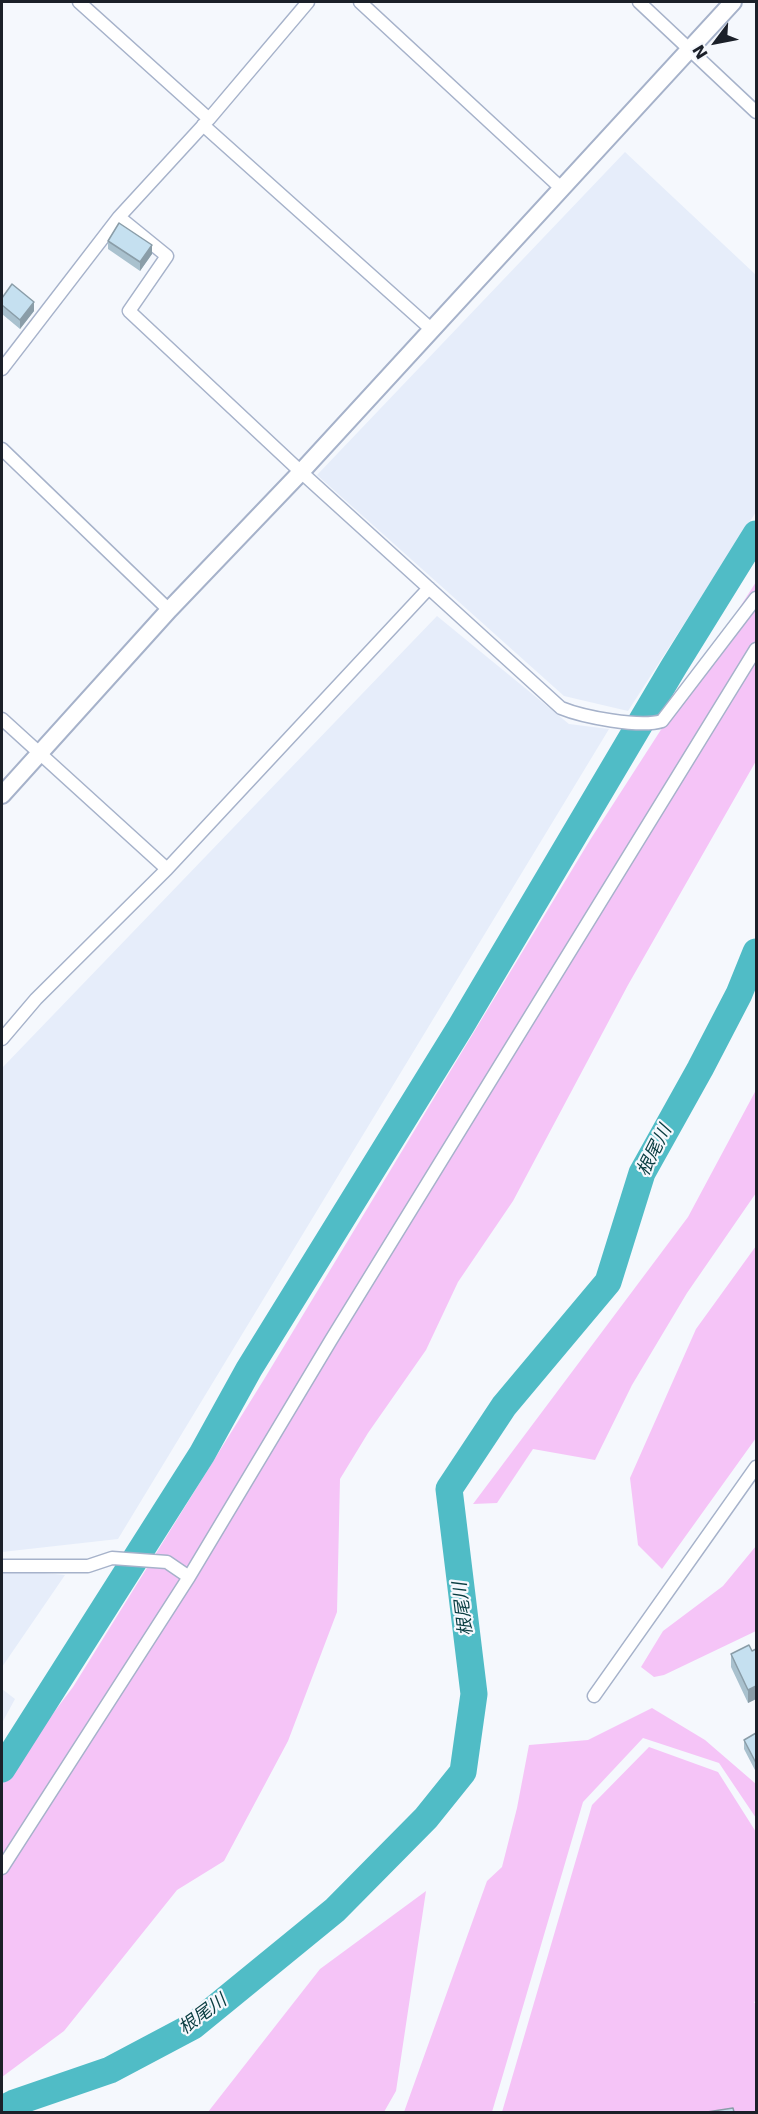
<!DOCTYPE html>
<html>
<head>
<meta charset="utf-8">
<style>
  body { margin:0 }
  #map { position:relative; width:758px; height:2114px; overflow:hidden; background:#f5f8fd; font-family:"DejaVu Sans",sans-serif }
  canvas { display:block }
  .frame { position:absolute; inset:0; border:3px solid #1b2029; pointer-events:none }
  .north { position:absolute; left:686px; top:12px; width:60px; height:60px; -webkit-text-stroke:4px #f5f8fd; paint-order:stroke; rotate:238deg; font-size:16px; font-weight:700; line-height:24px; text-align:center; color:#1b2029 }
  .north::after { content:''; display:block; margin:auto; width:21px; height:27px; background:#1b2029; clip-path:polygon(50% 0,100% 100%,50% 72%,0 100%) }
</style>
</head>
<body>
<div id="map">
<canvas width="758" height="2114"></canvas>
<div class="frame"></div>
<div class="north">N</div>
</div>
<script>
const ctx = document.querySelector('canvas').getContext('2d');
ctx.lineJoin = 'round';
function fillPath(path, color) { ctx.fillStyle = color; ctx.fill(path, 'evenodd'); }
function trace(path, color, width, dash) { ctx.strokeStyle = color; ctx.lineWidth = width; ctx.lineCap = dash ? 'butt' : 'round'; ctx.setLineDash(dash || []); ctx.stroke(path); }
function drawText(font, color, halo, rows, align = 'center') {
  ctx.font = font + ' "DejaVu Sans","Noto Sans JP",sans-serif'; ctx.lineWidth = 4.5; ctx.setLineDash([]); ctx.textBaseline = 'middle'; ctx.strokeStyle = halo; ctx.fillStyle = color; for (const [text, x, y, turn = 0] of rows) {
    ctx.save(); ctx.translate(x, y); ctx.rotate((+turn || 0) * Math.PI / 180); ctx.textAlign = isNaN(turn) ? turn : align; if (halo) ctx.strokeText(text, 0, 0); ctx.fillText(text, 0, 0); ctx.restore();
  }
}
const built = new Path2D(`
  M 625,152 L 756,275 L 756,512 L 628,711 L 564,696 L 317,475 Z
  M 437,616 L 569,724 L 609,729 L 118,1539 L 2,1552 L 2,1068 Z
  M 2,1569 L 65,1575 L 2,1667 Z
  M 2,1689 L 15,1699 L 2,1723 Z`);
const green = new Path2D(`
  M 756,582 L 756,761 L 628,985 L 513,1201 L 458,1282 L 426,1350 L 368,1433 L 340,1479 L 337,1612 L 288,1741 L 224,1861 L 177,1890 L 64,2031 L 2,2077 L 2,1781 L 73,1687 L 263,1381 L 590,840 Z
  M 756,1090 L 756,1193 L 687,1293 L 632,1385 L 595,1460 L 533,1449 L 497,1503 L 473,1504 L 688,1217 Z
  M 756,1246 L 756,1438 L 662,1569 L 638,1545 L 630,1478 L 696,1329 Z
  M 756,1546 L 756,1631 L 664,1675 L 654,1677 L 641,1667 L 663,1631 L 723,1586 Z
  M 652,1708 L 705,1740 L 756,1784 L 756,1818 L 719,1763 L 643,1738 L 583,1802 L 492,2112 L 404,2112 L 487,1881 L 502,1867 L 517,1808 L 529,1745 L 588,1740 Z
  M 649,1747 L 718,1772 L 756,1832 L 756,1999 L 754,2003 L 756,2003 L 756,2112 L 502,2112 L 592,1805 Z
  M 426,1891 L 396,2091 L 384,2112 L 208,2112 L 320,1969 Z`);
const river = new Path2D(`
  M 2,1769 L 202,1454 L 249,1369 L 461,1026 L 673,668 L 756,534
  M 2,2109 L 14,2103 L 110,2070 L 193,2026 L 335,1910 L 426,1818 L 463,1772 L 474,1694 L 449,1489 L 504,1406 L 608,1282 L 642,1173 L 700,1069 L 739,994 L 756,952`);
const street = new Path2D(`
  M 79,2 L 209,119
  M 360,2 L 561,188
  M 639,2 L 756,112
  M 203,125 L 431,329
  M 119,217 L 167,256 L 129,311 L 301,472 L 561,708 C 583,717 640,728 662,721 L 756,598
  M 2,369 L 119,217 L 209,119 L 308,2
  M 2,449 L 169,610
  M 2,719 L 167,869
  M 2,1039 L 36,999 L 167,869 L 429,588
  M 2,1566 L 88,1566 L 112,1558 L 167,1562 L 189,1577
  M 594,1696 L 756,1467
  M 2,1868 L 189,1577 L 331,1340 L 756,649`);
const secondary = new Path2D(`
  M 2,795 L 169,610 L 301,472 L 733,2`);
const wall = new Path2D(`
  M 108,241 L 152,254 L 140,271 L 108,249 Z
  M 2,298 L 34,311 L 20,329 L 2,314 Z
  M 756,1649 L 756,1699 L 748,1703 L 731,1667 L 731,1654 L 752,1651 Z
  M 756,1733 L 756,1772 L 744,1749 L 744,1740 Z`);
const shadedWall = new Path2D(`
  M 152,245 L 152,254 L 140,271 L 140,262 Z
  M 34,302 L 34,311 L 20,329 L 20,320 Z
  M 756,1686 L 756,1699 L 748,1703 L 748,1690 Z`);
const building = new Path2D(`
  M 119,223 L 152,245 L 140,262 L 108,241 Z
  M 12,284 L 34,302 L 20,320 L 2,305 L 2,298 Z
  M 749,1645 L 752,1651 L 756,1649 L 756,1686 L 748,1690 L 731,1654 Z
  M 756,1733 L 756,1763 L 744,1740 Z
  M 733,2108 L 734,2112 L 707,2112 Z`);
const waterNames = [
  ["根尾川",655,1151,-63],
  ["根尾川",464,1609,-97],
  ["根尾川",203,2015,-36]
];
fillPath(built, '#e6edfa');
fillPath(green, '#f5c4f7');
trace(river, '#50bcc6', 27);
trace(street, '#a6b2ca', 15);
trace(secondary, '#a6b2ca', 20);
trace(street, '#fff', 12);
trace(secondary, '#fff', 16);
fillPath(wall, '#a9c1ce');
fillPath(shadedWall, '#8a9da8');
fillPath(building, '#c5e0f0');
trace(building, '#8a9da8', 1.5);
drawText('italic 18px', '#083c40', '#f5f8fd', waterNames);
</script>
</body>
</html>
